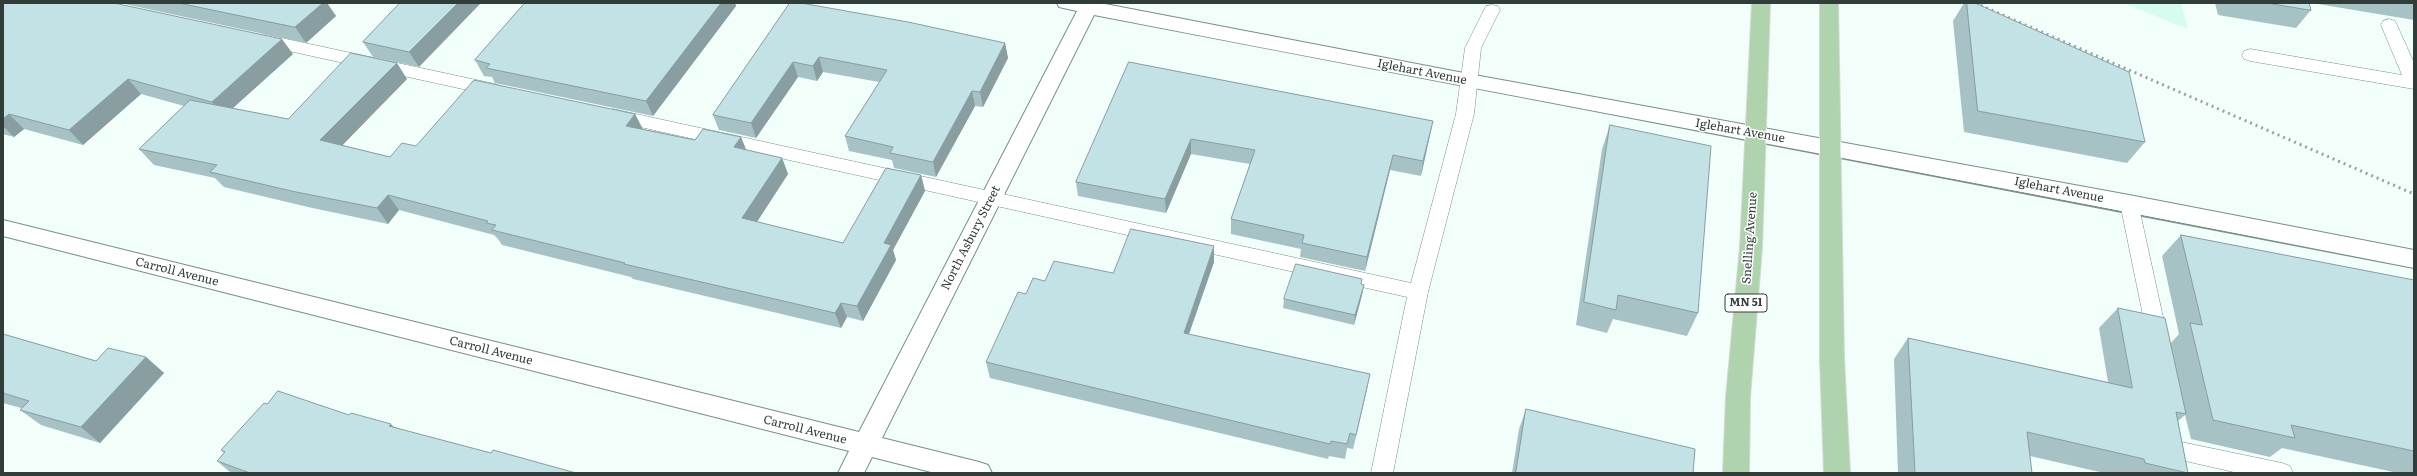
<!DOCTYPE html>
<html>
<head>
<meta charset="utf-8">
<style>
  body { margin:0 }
  #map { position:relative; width:2417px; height:476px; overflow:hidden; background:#f2fef9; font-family:Literata,serif }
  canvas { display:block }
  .frame { position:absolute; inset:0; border:4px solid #313d39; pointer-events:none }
</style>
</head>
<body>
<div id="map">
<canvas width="2417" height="476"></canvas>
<div class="frame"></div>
</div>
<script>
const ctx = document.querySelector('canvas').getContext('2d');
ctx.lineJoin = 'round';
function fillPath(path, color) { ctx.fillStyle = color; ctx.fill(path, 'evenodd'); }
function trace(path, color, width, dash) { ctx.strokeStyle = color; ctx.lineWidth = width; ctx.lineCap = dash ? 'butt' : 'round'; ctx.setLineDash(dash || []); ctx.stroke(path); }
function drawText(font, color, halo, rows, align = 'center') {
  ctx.font = font + ' Literata,serif'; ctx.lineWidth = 3; ctx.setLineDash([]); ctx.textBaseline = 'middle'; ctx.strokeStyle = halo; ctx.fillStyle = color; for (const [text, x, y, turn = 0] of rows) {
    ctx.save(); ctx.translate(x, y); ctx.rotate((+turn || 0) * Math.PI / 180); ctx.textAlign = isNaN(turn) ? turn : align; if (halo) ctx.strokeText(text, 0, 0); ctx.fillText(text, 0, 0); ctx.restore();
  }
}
const built = new Path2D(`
  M 2123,3 L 2181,3 L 2188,29 Z`);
const service = new Path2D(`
  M 1492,5 L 1498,6 L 1500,10 L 1481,48 L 1474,114 L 1428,292 L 1393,473 L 1371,473 L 1407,297 L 613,121 L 607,119 L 604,115 L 607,111 L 613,109 L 1411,283 L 1456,114 L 1465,48 L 1486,6 Z
  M 2389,19 L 2395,21 L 2397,25 L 2414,63 L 2414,89 L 2250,61 L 2244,59 L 2242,55 L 2244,51 L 2250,49 L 2402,75 L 2381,25 L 2383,21 Z
  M 263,34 L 495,84 L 501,86 L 504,90 L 501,94 L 495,96 L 257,44 L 255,40 L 257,36 Z
  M 2129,196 L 2136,198 L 2138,203 L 2168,340 L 2165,346 L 2158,348 L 2151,346 L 2148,340 L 2120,203 L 2122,198 Z
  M 2181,442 L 2282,463 L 2290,466 L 2293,473 L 2238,473 L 2181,460 L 2173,458 L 2170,451 L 2173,444 Z`);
const minor = new Path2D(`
  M 1057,3 L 1100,3 L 1469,74 L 2129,195 L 2414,250 L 2414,268 C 1975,181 1534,101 1094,15 L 882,438 L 979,462 L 988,465 L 992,473 L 935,473 L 872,457 L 864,473 L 838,473 L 849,451 L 3,236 L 3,220 L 859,432 L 1077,11 L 1059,7 Z`);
const primary = new Path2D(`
  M 1752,3 L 1770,3 L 1762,247 L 1750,397 L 1749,473 L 1723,473 L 1726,397 L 1740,247 Z
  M 1820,3 L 1838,3 L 1844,359 L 1850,473 L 1824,473 L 1820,359 Z`);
const rail = new Path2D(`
  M 1975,3 L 2414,194`);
const wall = new Path2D(`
  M 3,3 L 293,54 L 233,108 L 288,119 L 407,79 L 342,145 L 390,157 L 416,146 L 635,114 L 643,129 L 695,140 L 741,137 L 746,150 L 782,158 L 788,174 L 757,222 L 843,243 L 921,175 L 925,191 L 893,250 L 896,260 L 863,321 L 847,317 L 841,328 L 633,279 L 631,277 L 502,245 L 498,239 L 494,235 L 399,210 L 388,224 L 308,207 L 224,187 L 215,178 L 154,165 L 139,149 L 184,106 L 141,94 L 83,145 L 24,129 L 14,137 L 3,134 Z
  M 120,3 L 327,3 L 336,16 L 306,43 Z
  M 400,3 L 419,67 L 373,57 L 363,42 Z
  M 525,3 L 735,3 L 736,6 L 653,116 L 495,83 L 492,77 L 484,76 L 475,60 Z
  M 790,3 L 1005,43 L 1008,58 L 983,107 L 975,106 L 936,177 L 894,168 L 892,160 L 849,151 L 845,136 L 879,82 L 823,72 L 817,81 L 798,77 L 756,138 L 719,130 L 713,115 Z
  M 1964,3 L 1975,3 L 2145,142 L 2127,163 L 1964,132 L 1953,21 Z
  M 2215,3 L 2309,3 L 2311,10 L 2296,28 L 2218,15 Z
  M 2312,3 L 2414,3 L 2414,20 Z
  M 1129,62 L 1433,121 L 1421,176 L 1390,170 L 1365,271 L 1300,257 L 1301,249 L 1231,234 L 1231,219 L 1250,164 L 1191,154 L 1166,213 L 1078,196 L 1076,182 Z
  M 1610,125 L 1698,313 L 1687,336 L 1613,319 L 1607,333 L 1576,325 L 1602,149 Z
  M 2181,235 L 2414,280 L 2414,473 L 2398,473 L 2282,448 L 2270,457 L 2191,439 L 2185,415 L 2178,421 L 2188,473 L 2104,473 L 2030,456 L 2032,473 L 1898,473 L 1894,359 L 1908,338 L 2108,382 L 2099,328 L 2118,308 L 2171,343 L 2179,334 L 2162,256 Z
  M 1214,262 L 1189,334 L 1370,374 L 1367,389 L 1353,449 L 1347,448 L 1345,459 L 1329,456 L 1328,459 L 990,378 L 986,362 L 1026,294 L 1045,281 Z
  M 1361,285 L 1364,285 L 1362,295 L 1354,325 L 1283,308 L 1284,299 Z
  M 3,334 L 96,361 L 146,357 L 164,373 L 100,443 L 41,425 L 20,410 L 21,408 L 3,403 Z
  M 267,404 L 349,415 L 394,428 L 491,453 L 576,473 L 231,473 L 217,461 L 224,453 L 221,450 Z
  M 1526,409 L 1693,473 L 1512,473 L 1519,429 Z`);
const shadedWall = new Path2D(`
  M 323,3 L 327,3 L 336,16 L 306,43 L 295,27 Z
  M 458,3 L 481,3 L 419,67 L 409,52 Z
  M 721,3 L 735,3 L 736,6 L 653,116 L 646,101 Z
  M 282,39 L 293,54 L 224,116 L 212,102 Z
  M 1005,43 L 1008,58 L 983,107 L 980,92 Z
  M 819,57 L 823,72 L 817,81 L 813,66 Z
  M 793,62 L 798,77 L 756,138 L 751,123 Z
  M 397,63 L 407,79 L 332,156 L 320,140 Z
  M 128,79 L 141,94 L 83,145 L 69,130 Z
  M 972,91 L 975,106 L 936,177 L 933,162 Z
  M 9,114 L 24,129 L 14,137 L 3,126 L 3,119 Z
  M 635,114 L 643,130 L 626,126 Z
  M 1433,121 L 1430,135 L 1421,176 L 1423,161 Z
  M 741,137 L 747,152 L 734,147 Z
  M 1191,139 L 1191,154 L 1166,213 L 1165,199 Z
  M 1393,155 L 1390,170 L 1365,271 L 1367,257 Z
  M 782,158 L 788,174 L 749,234 L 742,218 Z
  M 921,175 L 925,191 L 893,250 L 896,260 L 863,321 L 857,306 L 884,243 Z
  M 388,195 L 399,210 L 388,224 L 377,208 Z
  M 1214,246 L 1214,262 L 1184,348 L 1184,333 Z
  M 1364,285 L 1362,295 L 1354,325 L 1355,315 Z
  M 841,303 L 847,317 L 841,328 L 835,313 Z
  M 146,357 L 164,373 L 100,443 L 81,427 Z
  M 1370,374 L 1367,389 L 1353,449 L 1356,435 Z
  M 391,424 L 405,439 L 389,426 Z`);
const building = new Path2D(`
  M 3,3 L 114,3 L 282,39 L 212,102 L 128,79 L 69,130 L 9,114 L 3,119 Z
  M 179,3 L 323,3 L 295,27 Z
  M 400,3 L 458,3 L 409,52 L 363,42 Z
  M 525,3 L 721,3 L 646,101 L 486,68 L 490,64 L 475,60 Z
  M 790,3 L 801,3 L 908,22 L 1005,43 L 980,92 L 972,91 L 933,162 L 890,153 L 893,147 L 845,136 L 887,70 L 819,57 L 813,66 L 793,62 L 751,123 L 713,115 Z
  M 1967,3 L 1975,3 L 2129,72 L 2145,142 L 1978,111 Z
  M 2267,3 L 2309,3 L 2311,10 Z
  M 351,53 L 397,63 L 320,140 L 390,157 L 402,143 L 416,146 L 474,80 L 635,114 L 626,126 L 695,140 L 703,129 L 741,137 L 734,147 L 782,158 L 742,218 L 843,243 L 886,168 L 921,175 L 884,243 L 891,245 L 857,306 L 841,303 L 835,313 L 624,264 L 625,263 L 492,230 L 496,225 L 486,223 L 488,221 L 388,195 L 377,208 L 296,192 L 210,172 L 217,165 L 139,149 L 190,100 L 288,119 Z
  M 1129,62 L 1433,121 L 1423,161 L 1393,155 L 1367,257 L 1302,243 L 1304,235 L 1231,219 L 1255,150 L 1191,139 L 1165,199 L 1076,182 Z
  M 1610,125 L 1711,146 L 1698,313 L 1618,295 L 1616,310 L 1584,302 Z
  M 1131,229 L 1214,246 L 1184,333 L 1370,374 L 1356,435 L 1350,433 L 1347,444 L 1331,441 L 1330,444 L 986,362 L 1018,292 L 1026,294 L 1033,278 L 1045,281 L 1054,261 L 1113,273 Z
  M 2181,235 L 2414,280 L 2414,451 L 2291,425 L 2295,438 L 2213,420 L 2190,323 L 2202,325 Z
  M 1296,264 L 1362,279 L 1361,284 L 1364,285 L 1355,315 L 1284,299 Z
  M 2118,308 L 2165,318 L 2186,414 L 2176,412 L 2188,473 L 2145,463 L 2144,459 L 2027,432 L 2032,473 L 1915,473 L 1908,338 L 2132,388 Z
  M 3,334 L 96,361 L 108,348 L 146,357 L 81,427 L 20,410 L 29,401 L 3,393 Z
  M 278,391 L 349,415 L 351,413 L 391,424 L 389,426 L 491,453 L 493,450 L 576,473 L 250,473 L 217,461 L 225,452 L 221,450 L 264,403 L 267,404 Z
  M 1526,409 L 1695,449 L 1693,473 L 1516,473 Z`);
const shields = [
  [1746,303,42]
];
const shieldNames = [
  ["MN 51",1746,303]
];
const streetNames = [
  ["Iglehart Avenue",1422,72,11],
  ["Iglehart Avenue",1740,131,10],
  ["Iglehart Avenue",2059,190,11],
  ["North Asbury Street",971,238,-63],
  ["Snelling Avenue",1750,238,-86],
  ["Carroll Avenue",177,272,14],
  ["Carroll Avenue",491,351,14],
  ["Carroll Avenue",805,430,14]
];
fillPath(built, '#d5fcee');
trace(service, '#769188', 1);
trace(minor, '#769188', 2);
trace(primary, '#d6d8d7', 2);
fillPath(service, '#fff');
fillPath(minor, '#fff');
fillPath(primary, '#afd3ac');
trace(rail, '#97a39e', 3, [2, 4]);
fillPath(wall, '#a7c2c5');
fillPath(shadedWall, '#889ea0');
fillPath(building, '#c2e2e5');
trace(building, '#889ea0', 1);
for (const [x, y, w] of shields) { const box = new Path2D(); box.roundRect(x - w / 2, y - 9, w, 18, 3); ctx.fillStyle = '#fff'; ctx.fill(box); trace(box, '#313d39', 1); }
drawText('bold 11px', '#313d39', null, shieldNames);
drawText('12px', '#313d39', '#fff', streetNames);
</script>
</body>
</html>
